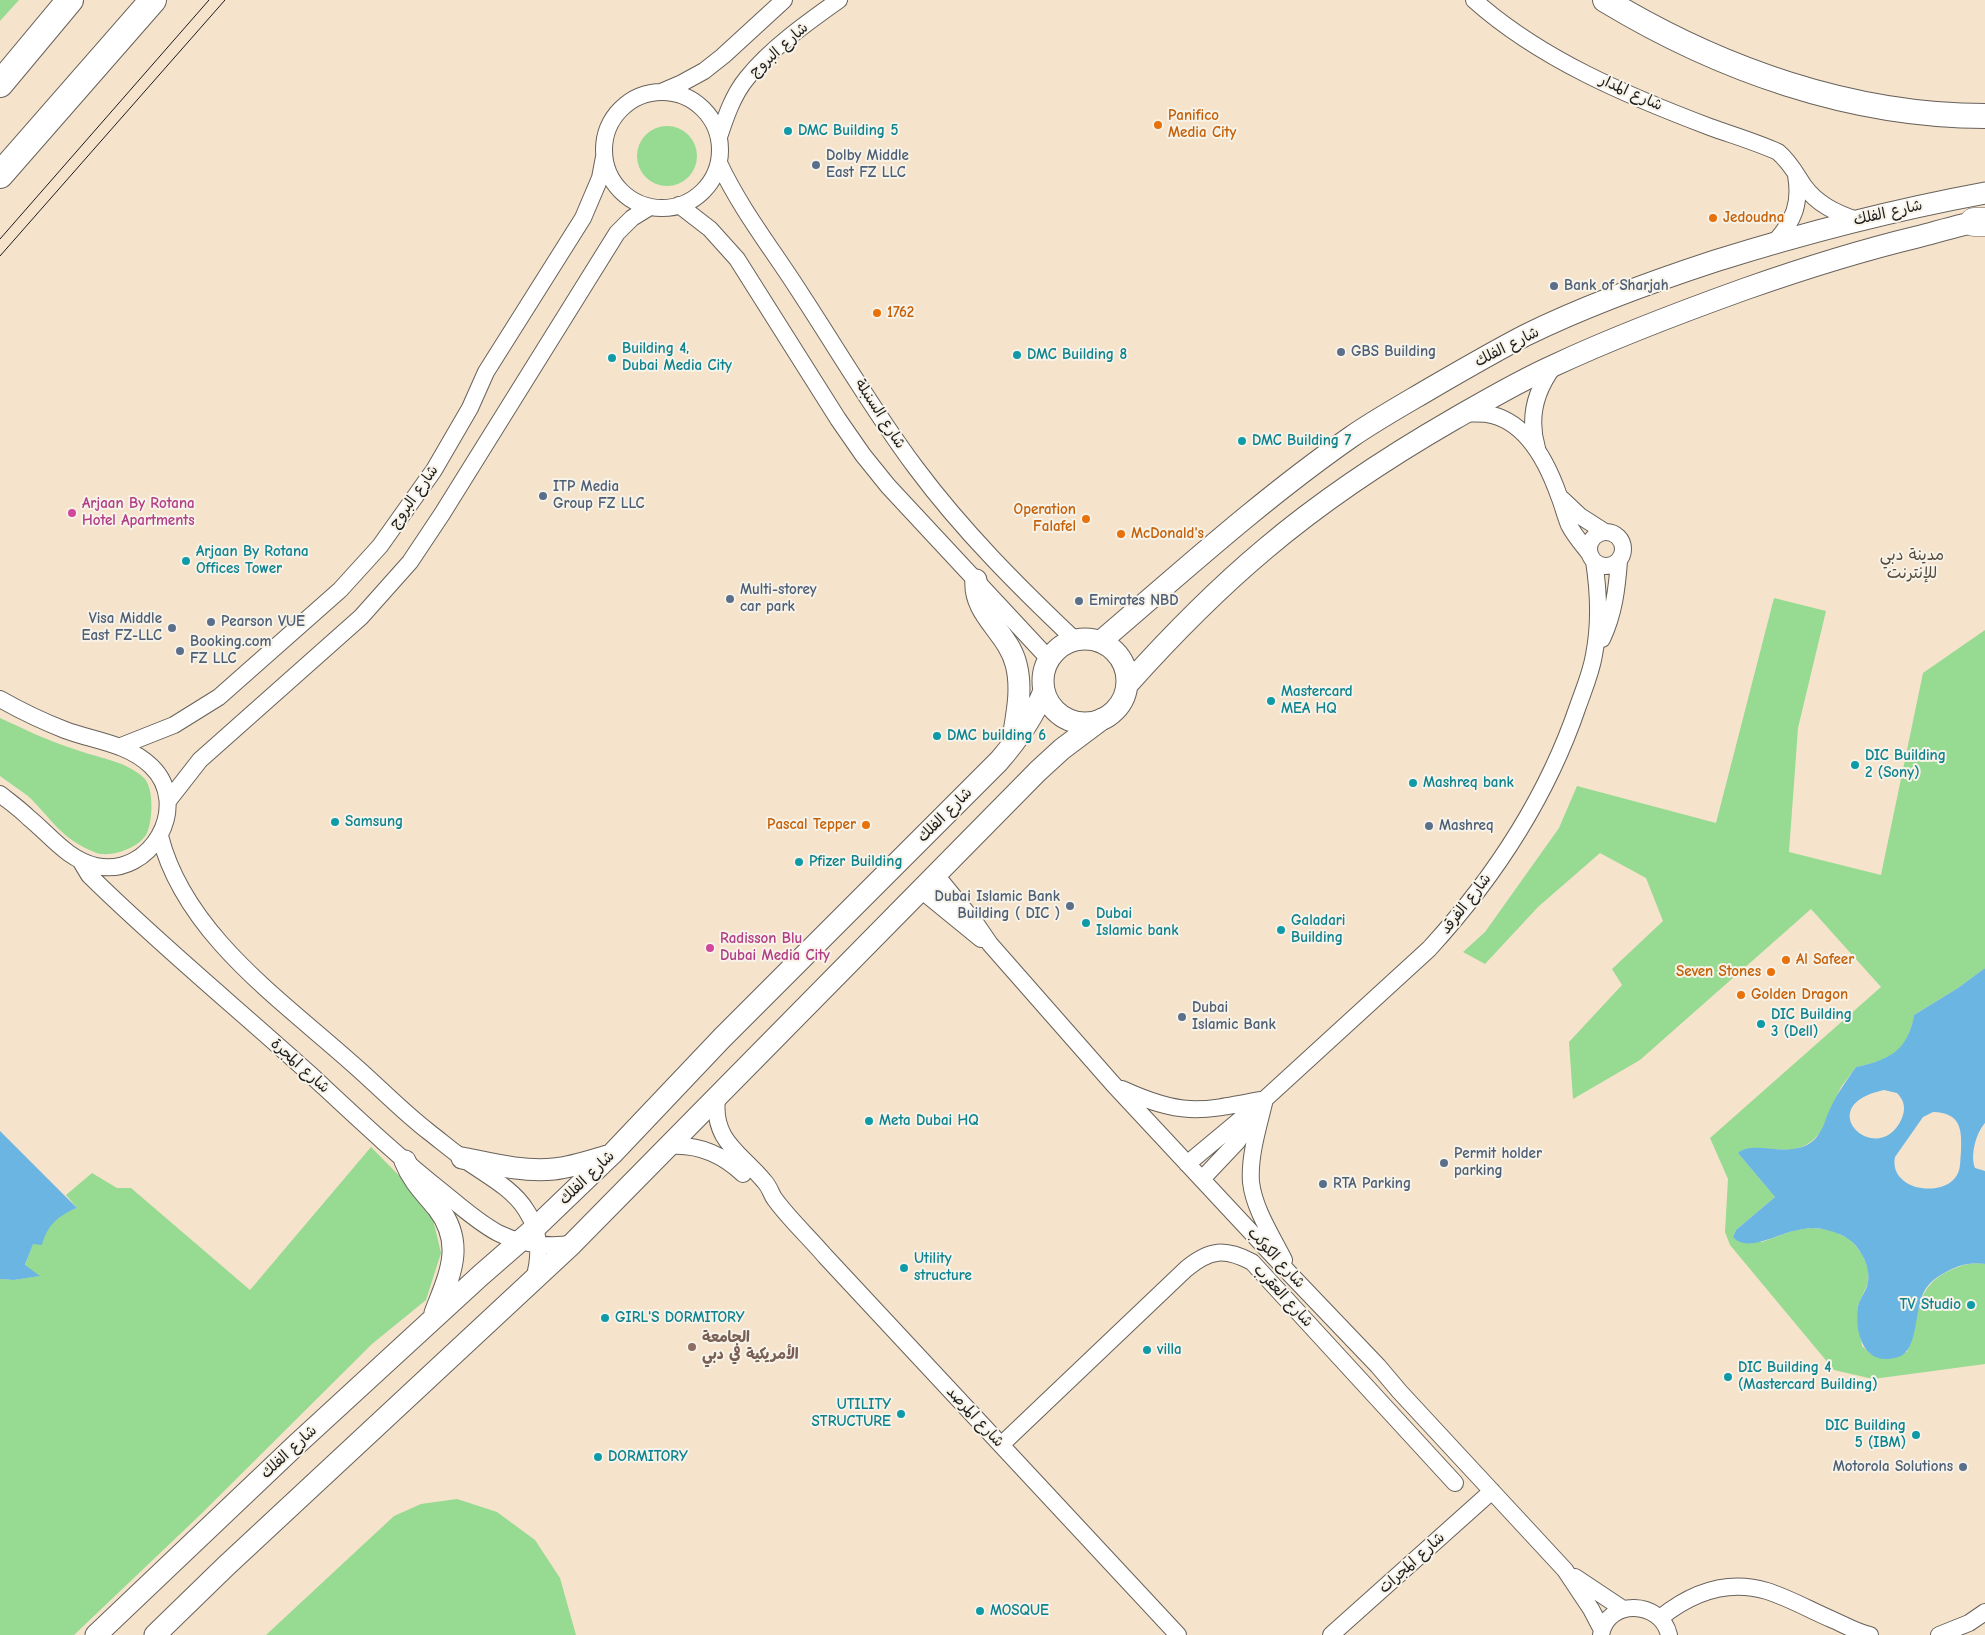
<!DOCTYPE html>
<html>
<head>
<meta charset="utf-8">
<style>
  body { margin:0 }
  canvas { display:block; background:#f5e3cc }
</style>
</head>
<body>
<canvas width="1985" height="1635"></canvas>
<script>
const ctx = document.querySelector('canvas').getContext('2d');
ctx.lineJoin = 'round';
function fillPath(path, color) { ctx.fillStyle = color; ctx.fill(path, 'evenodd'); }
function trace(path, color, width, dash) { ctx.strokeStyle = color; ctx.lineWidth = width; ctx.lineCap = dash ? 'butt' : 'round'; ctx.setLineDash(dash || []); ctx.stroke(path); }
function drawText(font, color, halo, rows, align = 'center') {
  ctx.font = font + ' "Comic Neue","Playpen Sans Arabic",sans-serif'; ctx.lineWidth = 4; ctx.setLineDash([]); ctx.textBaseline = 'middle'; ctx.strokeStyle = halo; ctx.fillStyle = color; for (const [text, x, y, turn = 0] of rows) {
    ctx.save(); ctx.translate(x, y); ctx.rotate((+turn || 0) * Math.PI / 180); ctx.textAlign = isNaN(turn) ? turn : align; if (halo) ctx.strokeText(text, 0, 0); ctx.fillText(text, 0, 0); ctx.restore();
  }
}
const green = new Path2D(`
  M 0,0 L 19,0 L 0,21 Z
  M637 156a30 30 0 1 1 60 0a30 30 0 1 1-60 0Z
  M 1774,598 L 1826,611 L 1798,728 L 1789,852 L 1881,875 L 1923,673 L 1985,630 L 1985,968 L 1958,988 L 1914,1015 C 1908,1053 1890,1060 1856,1067 L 1841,1087 L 1820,1133 L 1812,1141 L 1804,1146 L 1792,1150 L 1758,1148 L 1738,1153 L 1775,1197 L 1736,1230 L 1733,1237 L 1762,1242 L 1795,1230 L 1812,1228 L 1830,1230 L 1850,1239 L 1862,1254 L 1869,1271 L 1868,1283 L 1858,1305 L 1857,1318 L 1862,1346 L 1871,1354 L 1907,1352 C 1922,1318 1911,1288 1951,1270 C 1962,1265 1973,1262 1985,1264 L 1985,1364 L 1873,1379 L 1834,1370 L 1730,1245 L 1725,1232 L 1728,1179 L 1710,1138 L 1881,987 L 1811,909 L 1640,1060 L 1573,1099 L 1569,1042 L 1622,985 L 1612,969 L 1663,921 L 1646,878 L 1600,853 L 1538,907 L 1485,964 L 1463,952 L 1485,932 L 1559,828 L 1577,786 L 1716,823 Z
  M 0,718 C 24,729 48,741 74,749 C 97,758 125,760 144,778 C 154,788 153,820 147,833 C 140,848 109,859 94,852 C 60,838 52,819 28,796 C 19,789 9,783 0,776 Z
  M 371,1147 L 430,1207 L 441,1253 L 426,1300 L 372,1344 L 200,1515 L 74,1635 L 0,1635 L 0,1279 L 14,1280 L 39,1276 L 25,1266 L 33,1243 L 44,1235 L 51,1224 L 64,1213 L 77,1208 L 66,1195 L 92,1173 L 117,1188 L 131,1188 L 250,1290 Z
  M 457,1499 L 497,1512 L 535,1540 L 560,1578 L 576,1635 L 266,1635 L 394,1516 L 421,1504 Z`);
const water = new Path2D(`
  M 1985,968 L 1985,1123 C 1976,1133 1970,1155 1975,1168 L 1985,1171 L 1985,1264 C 1974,1262 1962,1264 1952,1269 C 1942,1274 1934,1278 1927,1287 C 1913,1304 1920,1351 1898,1357 C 1864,1368 1854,1333 1858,1306 C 1860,1298 1867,1290 1868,1282 C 1870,1273 1866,1261 1861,1253 C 1855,1243 1849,1238 1839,1234 C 1825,1228 1812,1227 1798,1230 C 1781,1232 1747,1254 1733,1237 L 1736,1230 L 1775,1197 L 1738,1153 C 1755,1139 1789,1160 1813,1141 C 1823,1132 1825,1119 1831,1107 C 1838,1092 1847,1080 1856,1067 C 1889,1060 1908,1051 1914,1015 L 1958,988 ZM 1884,1090 L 1897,1093 C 1904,1100 1906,1108 1902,1118 C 1879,1171 1808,1106 1884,1090 ZM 1933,1112 C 1961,1113 1962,1129 1961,1152 C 1960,1159 1961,1169 1957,1175 C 1948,1192 1917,1192 1904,1181 C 1896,1175 1893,1166 1895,1157 L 1923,1117 Z
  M 0,1131 L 77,1208 C 59,1215 47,1225 42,1245 L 33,1244 L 25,1265 L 40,1276 L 14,1280 L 0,1279 Z`);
const minor = new Path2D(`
  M 1474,0 C 1540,59 1628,96 1710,127 C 1732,135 1756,142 1778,152 C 1790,162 1796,174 1804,186 C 1817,204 1836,213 1857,220
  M 661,92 L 682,83 L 704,71 L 723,56 L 784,0
  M604 150a58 58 0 1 1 116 0a58 58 0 1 1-116 0Z
  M 719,137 C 726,116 733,95 747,78 C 771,48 808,22 839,0
  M 719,163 C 741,210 773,250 801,294 C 839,352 874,412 916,468 C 963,531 1018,586 1075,640
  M 679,205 L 710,229 L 737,259 L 838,419 L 863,455 L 888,486 L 1049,659
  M 1775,242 C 1794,220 1801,204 1796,175
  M 1464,413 C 1471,414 1479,413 1487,414 C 1526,420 1547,462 1559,496 C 1563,506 1565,515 1569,525 C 1574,535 1582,544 1589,553
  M 1537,448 C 1528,418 1535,391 1554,366
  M 1562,499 L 1580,516 L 1605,532
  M1589 549a17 17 0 1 1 34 0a17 17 0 1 1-34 0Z
  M 1602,639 C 1614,614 1617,588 1619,561
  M 0,699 C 21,711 42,721 65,730 C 94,741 127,743 151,766 C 192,805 151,878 96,866 C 68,860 50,835 29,818 C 20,809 10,802 0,794
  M 121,746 L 174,725 L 219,697 L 340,590 L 380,546 L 434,470 L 470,408 L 486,372 L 583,218 L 600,178 L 604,157
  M 168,801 L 200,760 L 361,617 L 410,562 L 442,514 L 617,233 L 632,218 L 650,207
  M 160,836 C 185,935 283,1001 355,1066 C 380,1088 403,1112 429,1132 C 442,1142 455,1153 468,1162 C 488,1176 513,1189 526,1210 C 540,1231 541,1255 534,1279
  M 80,860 L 89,875 C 160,945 237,1008 311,1075 C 354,1115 397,1156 444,1193 C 461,1207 479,1223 498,1233 C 522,1245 546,1247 572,1244
  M 936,875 L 977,925 L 990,944 L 1113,1084 L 1291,1275 L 1378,1366 L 1400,1392 L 1565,1570 L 1591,1609 L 1602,1630
  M 921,890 L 981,939
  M 1122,1089 C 1181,1116 1199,1112 1260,1100
  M 717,1098 C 712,1141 741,1153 764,1181 C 769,1186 771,1193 774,1198 C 789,1219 809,1237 825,1256 L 1178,1635
  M 1265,1099 C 1259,1125 1249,1155 1251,1182 C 1254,1209 1272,1236 1284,1260
  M 670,1146 C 699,1144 722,1154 743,1174
  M 1187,1164 L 1265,1099 L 1429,949 C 1494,878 1547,797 1578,706 C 1584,689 1591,673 1594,655 C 1600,624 1599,593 1594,561
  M 1202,1179 L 1237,1142 L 1259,1109
  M 1001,1445 L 1186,1269 C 1210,1249 1225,1248 1252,1262 L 1455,1483
  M 1575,1577 L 1623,1609
  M 1660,1618 C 1691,1593 1727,1579 1767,1591 C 1789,1598 1810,1610 1831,1619 C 1843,1624 1856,1632 1870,1635
  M 1331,1635 L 1492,1491
  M 1601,1635 C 1607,1598 1661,1600 1669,1635
  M 1939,1635 L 1969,1623 L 1985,1612`);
const tertiary = new Path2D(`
  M 976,580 C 973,614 1008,632 1016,664 C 1023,690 1016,718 1012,744
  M1043 681a42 42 0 1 1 84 0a42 42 0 1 1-84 0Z
  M 1100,642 C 1182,572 1262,499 1351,437 C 1377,419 1406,403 1433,387 C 1464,369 1495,351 1526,335 C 1587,305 1651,282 1715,261 C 1804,233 1893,210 1985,193
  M 1127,685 C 1170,637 1215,591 1265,549 C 1324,499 1388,457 1454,419 C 1487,400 1521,380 1555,365 C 1617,336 1681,312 1745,289 C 1802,269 1859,251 1917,237 C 1940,231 1962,224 1985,220
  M 462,1158 C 492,1164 523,1172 554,1169 C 573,1167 590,1161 607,1156
  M 405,1161 C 413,1181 425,1192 438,1208 C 466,1245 449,1276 435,1313
  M 96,1635 L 296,1445 L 481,1275 L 535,1228 L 612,1154 L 722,1038 L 999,761 C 1018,739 1033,718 1044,691
  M 155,1635 L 226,1566 L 572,1244 L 1038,771 L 1062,749 L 1102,719`);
const secondary = new Path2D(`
  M 1605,0 C 1719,69 1851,116 1985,116`);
const primary = new Path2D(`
  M 0,84 L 70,0
  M 0,175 L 153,0`);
const motorway = new Path2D(`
  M 1974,222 L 1985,222`);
const tram = new Path2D(`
  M 0,239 L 209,0
  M 0,256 L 225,0`);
const markers = [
  [1158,125,5,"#e8710a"],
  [788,131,5,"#0f9aa8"],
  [816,165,5,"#5c6f8a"],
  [1713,218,5,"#e8710a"],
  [1554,286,5,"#5c6f8a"],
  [877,313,5,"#e8710a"],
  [1341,352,5,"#5c6f8a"],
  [1017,355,5,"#0f9aa8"],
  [612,358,5,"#0f9aa8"],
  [1242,441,5,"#0f9aa8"],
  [543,496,5,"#5c6f8a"],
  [72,513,5,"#d1479c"],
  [1086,519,5,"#e8710a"],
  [1121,534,5,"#e8710a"],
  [186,561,5,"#0f9aa8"],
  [730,599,5,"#5c6f8a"],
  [1079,601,5,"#5c6f8a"],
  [211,622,5,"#5c6f8a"],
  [172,628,5,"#5c6f8a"],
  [180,651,5,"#5c6f8a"],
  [1271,701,5,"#0f9aa8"],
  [937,736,5,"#0f9aa8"],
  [1855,765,5,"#0f9aa8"],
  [1413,783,5,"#0f9aa8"],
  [335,822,5,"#0f9aa8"],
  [866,825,5,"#e8710a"],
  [1429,826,5,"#5c6f8a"],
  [799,862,5,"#0f9aa8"],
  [1070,906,5,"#5c6f8a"],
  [1086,923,5,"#0f9aa8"],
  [1281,930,5,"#0f9aa8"],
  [710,948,5,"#d1479c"],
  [1786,960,5,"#e8710a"],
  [1771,972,5,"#e8710a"],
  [1741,995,5,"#e8710a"],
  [1182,1017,5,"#5c6f8a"],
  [1761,1024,5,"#0f9aa8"],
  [869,1121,5,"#0f9aa8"],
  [1444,1163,5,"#5c6f8a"],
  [1323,1184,5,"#5c6f8a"],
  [904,1268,5,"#0f9aa8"],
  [1971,1305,5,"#0f9aa8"],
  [605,1318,5,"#0f9aa8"],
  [692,1347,5,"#8d6e63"],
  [1147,1350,5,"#0f9aa8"],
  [1728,1377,5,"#0f9aa8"],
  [901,1414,5,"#0f9aa8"],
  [1916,1435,5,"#0f9aa8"],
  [598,1457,5,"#0f9aa8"],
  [1963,1467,5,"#5c6f8a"],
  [980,1611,5,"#0f9aa8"]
];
const streetNames = [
  ["شارع البروج",779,50,-42],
  ["شارع المدار",1631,93,24],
  ["شارع الفلك",1888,213,-13],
  ["شارع الفلك",1507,347,-27],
  ["شارع السنبلة",880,414,57],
  ["شارع البروج",414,497,-55],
  ["شارع الفلك",945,815,-45],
  ["شارع الفرقد",1466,904,-52],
  ["شارع المجرة",300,1066,42],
  ["شارع الفلك",587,1178,-44],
  ["شارع الكوكب",1276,1258,47],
  ["شارع العقرب",1283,1296,47],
  ["شارع المرصد",975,1417,47],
  ["شارع الفلك",289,1452,-43],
  ["شارع المجرات",1412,1563,-42]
];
const foodNames = [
  ["Panifico",1168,116],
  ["Media City",1168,133],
  ["Jedoudna",1723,218],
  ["1762",887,313],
  ["Operation",1076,510,"right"],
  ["Falafel",1076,527,"right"],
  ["McDonald's",1131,534],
  ["Pascal Tepper",856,825,"right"],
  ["Al Safeer",1796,960],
  ["Seven Stones",1761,972,"right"],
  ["Golden Dragon",1751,995]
];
const cultureNames = [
  ["DMC Building 5",798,131],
  ["Building 4,",622,349],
  ["Dubai Media City",622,366],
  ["DMC Building 8",1027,355],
  ["DMC Building 7",1252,441],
  ["Arjaan By Rotana",196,552],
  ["Offices Tower",196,569],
  ["Mastercard",1281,692],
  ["MEA HQ",1281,709],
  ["DMC building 6",947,736],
  ["DIC Building",1865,756],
  ["2 (Sony)",1865,773],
  ["Mashreq bank",1423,783],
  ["Samsung",345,822],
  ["Pfizer Building",809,862],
  ["Dubai",1096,914],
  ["Islamic bank",1096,931],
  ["Galadari",1291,921],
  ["Building",1291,938],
  ["DIC Building",1771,1015],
  ["3 (Dell)",1771,1032],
  ["Meta Dubai HQ",879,1121],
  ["Utility",914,1259],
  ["structure",914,1276],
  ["TV Studio",1961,1305,"right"],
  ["GIRL'S DORMITORY",615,1318],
  ["villa",1157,1350],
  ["DIC Building 4",1738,1368],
  ["(Mastercard Building)",1738,1385],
  ["UTILITY",891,1405,"right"],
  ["STRUCTURE",891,1422,"right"],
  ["DIC Building",1906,1426,"right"],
  ["5 (IBM)",1906,1443,"right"],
  ["DORMITORY",608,1457],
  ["MOSQUE",990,1611]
];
const serviceNames = [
  ["Dolby Middle",826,156],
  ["East FZ LLC",826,173],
  ["Bank of Sharjah",1564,286],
  ["GBS Building",1351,352],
  ["ITP Media",553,487],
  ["Group FZ LLC",553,504],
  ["Multi-storey",740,590],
  ["car park",740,607],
  ["Emirates NBD",1089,601],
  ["Visa Middle",162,619,"right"],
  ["East FZ-LLC",162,636,"right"],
  ["Pearson VUE",221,622],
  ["Booking.com",190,642],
  ["FZ LLC",190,659],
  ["Mashreq",1439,826],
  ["Dubai Islamic Bank",1060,897,"right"],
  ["Building ( DIC )",1060,914,"right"],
  ["Dubai",1192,1008],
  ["Islamic Bank",1192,1025],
  ["Permit holder",1454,1154],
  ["parking",1454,1171],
  ["RTA Parking",1333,1184],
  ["Motorola Solutions",1953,1467,"right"]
];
const hotelNames = [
  ["Arjaan By Rotana",82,504],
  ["Hotel Apartments",82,521],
  ["Radisson Blu",720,939],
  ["Dubai Media City",720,956]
];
const educationNames = [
  ["الجامعة",702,1338],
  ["الأمريكية في دبي",702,1355]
];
const neighbourhoodNames = [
  ["مدينة دبي",1912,555],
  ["للإنترنت",1912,573]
];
fillPath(green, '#97da92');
fillPath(water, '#6bb5e3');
trace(minor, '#68625a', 18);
trace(tertiary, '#68625a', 23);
trace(secondary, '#68625a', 26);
trace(primary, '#68625a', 28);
trace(motorway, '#68625a', 29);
trace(minor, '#fff', 16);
trace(tertiary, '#fff', 21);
trace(secondary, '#fff', 24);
trace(primary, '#fff', 26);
trace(motorway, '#fff', 28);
trace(tram, '#1c1c1c', 1);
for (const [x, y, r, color] of markers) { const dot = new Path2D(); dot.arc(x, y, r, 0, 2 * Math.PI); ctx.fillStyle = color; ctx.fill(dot); trace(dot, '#f7f3e8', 2); }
drawText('15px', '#1c1c1c', '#f7f3e8', streetNames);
drawText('bold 15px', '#c56008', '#f7f3e8', foodNames, 'left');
drawText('bold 15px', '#0d838f', '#f7f3e8', cultureNames, 'left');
drawText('bold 15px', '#4e5e75', '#f7f3e8', serviceNames, 'left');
drawText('bold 15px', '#b23c85', '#f7f3e8', hotelNames, 'left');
drawText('bold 15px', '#785e54', '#f7f3e8', educationNames, 'left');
drawText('16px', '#574b3e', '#f7f3e8', neighbourhoodNames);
</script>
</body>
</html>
